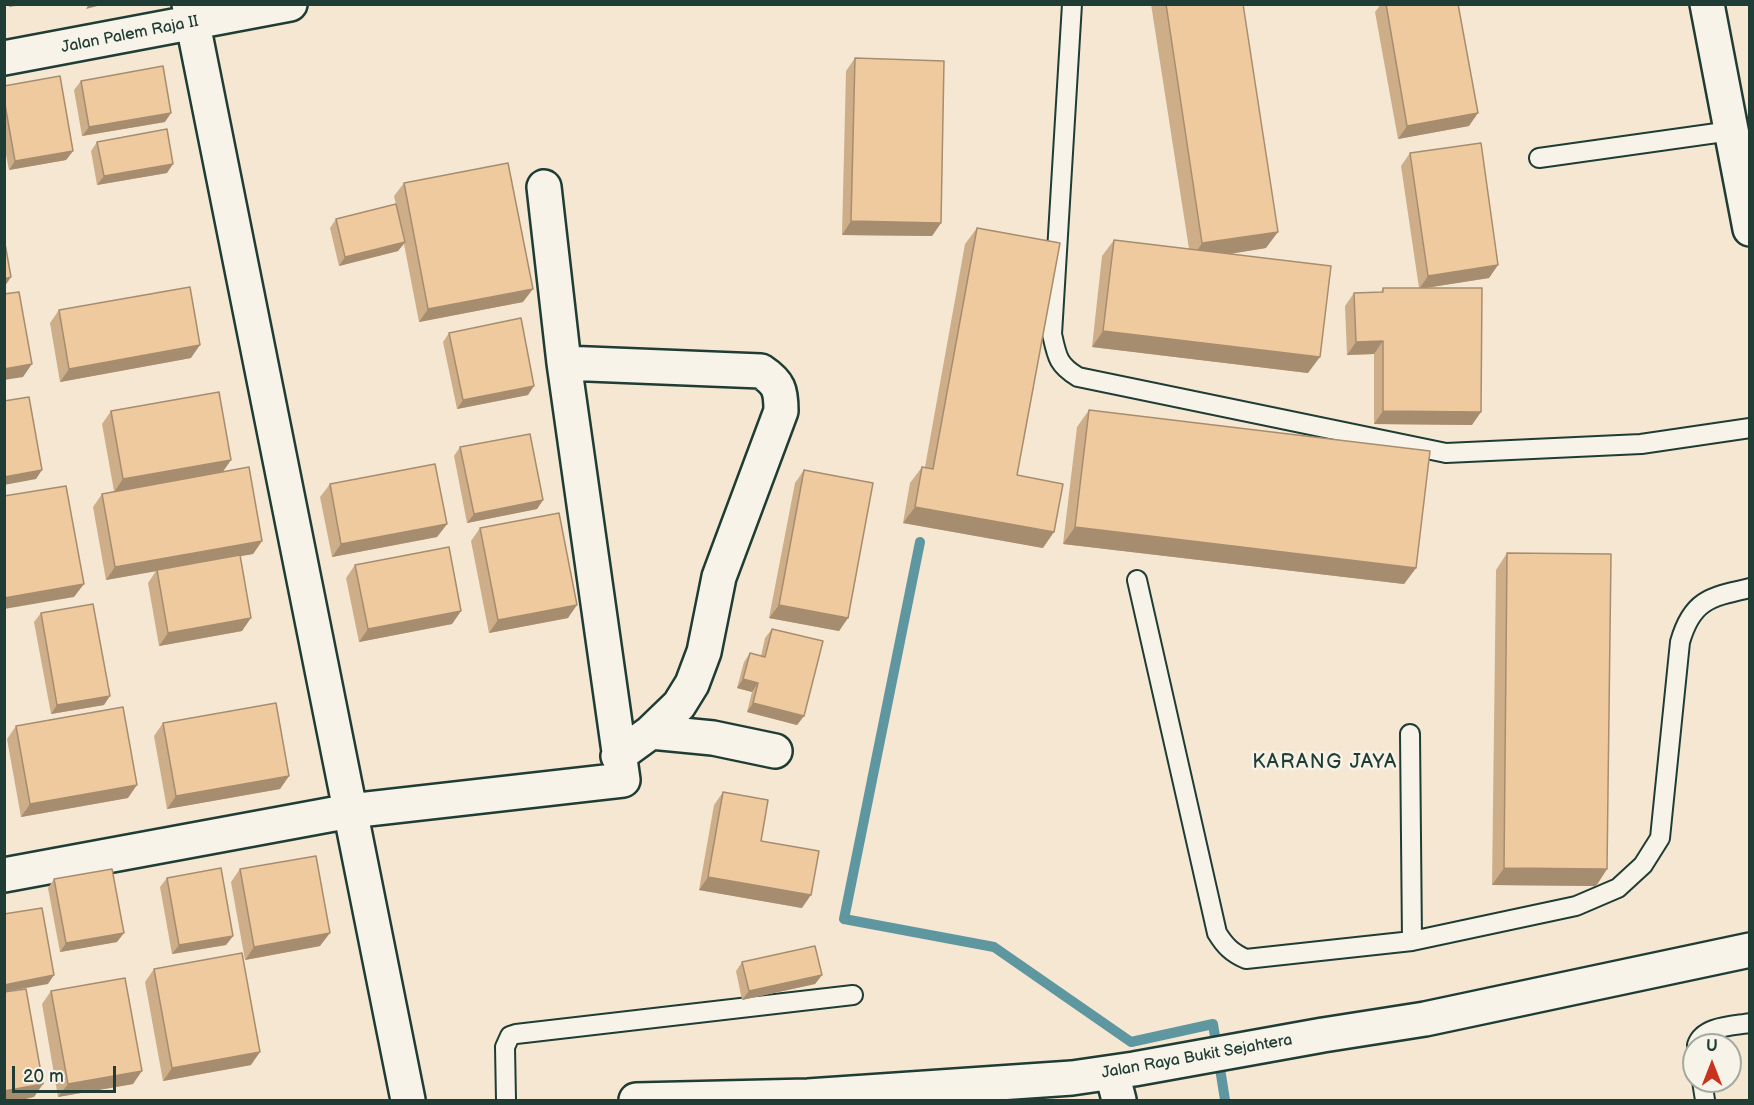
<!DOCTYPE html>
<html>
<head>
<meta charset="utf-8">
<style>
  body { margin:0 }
  #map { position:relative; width:1754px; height:1105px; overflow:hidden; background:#f5e7d2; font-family:"Balsamiq Sans",sans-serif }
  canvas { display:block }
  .frame { position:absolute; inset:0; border:6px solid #1f3d34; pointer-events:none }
  .north { position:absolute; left:1682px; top:1033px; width:60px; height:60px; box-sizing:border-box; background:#f7f3e8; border:2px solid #a1aaa0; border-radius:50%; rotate:0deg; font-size:16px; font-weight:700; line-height:24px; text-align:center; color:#1f3d34 }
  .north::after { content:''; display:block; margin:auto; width:21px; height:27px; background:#c8321e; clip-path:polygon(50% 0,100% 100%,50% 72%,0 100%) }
  .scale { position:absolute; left:12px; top:1066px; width:104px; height:27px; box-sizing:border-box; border:3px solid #1f3d34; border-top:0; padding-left:8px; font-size:18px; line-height:21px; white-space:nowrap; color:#1f3d34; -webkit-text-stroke:4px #f7f3e8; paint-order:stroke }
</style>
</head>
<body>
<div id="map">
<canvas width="1754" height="1105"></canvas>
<div class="frame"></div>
<div class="north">U</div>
<div class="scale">20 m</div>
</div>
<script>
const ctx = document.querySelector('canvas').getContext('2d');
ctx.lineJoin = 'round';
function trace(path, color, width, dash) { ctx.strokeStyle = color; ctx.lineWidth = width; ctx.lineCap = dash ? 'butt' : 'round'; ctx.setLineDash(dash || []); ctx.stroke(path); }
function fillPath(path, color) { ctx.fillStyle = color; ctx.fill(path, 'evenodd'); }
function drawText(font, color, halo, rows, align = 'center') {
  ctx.font = font + ' "Balsamiq Sans",sans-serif'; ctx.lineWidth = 5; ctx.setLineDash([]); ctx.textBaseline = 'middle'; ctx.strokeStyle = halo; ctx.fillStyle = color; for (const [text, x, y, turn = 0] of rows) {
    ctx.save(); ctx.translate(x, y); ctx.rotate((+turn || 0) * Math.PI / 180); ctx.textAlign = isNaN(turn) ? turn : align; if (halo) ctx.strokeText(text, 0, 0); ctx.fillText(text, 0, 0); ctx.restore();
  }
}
const stream = new Path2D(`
  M 920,542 L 844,919 L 994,947 L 1131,1042 L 1213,1024 L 1225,1100`);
const service = new Path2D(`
  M 1072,4 L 1052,334 C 1057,357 1058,365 1078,377 L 1446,453 L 1641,444 L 1750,428
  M 1539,158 L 1731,131
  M 1137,580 L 1217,933 C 1225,946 1232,953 1246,959 L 1412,941 L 1576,906 L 1618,888 L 1643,865 L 1660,838 L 1680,642 C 1692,600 1710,597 1750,588
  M 1410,734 L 1412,941
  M 1697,1045 C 1703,1026 1733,1026 1750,1023
  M 1702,1081 L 1705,1100
  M 506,1100 L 505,1047 L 510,1036 L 516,1034 L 853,995`);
const minor = new Path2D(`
  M 189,4 L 408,1100
  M 4,58 L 290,4
  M 564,363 L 761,371 C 779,383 781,390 781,411 L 719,577 L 704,652 L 692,684 L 679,705 L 651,732 L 618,756
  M 651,732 L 713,738 L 775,751
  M 4,875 L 350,811 L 623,780 L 564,363 L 544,187
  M 1112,1073 L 1119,1100
  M 636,1100 L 808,1096 L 1072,1078 L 1134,1069 L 1323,1035 L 1425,1019 L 1750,950`);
const trunk = new Path2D(`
  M 1707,4 L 1750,229`);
const wall = new Path2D(`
  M 1151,4 L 1243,4 L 1266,248 L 1230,254 L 1308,373 L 1092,347 L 1102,256 L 1114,240 L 1189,249 Z
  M 1381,4 L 1458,4 L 1469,126 L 1398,139 L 1375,12 Z
  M 855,58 L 941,223 L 932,236 L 842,235 L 846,71 Z
  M 81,81 L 165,122 L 82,136 L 74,90 Z
  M 4,86 L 73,151 L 66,160 L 9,170 L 4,144 Z
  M 97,142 L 167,173 L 97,185 L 91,151 Z
  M 1410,153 L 1498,265 L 1489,278 L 1425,288 L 1472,425 L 1374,424 L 1374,354 L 1347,355 L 1345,306 L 1354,293 L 1381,292 L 1383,288 L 1419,288 L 1401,166 Z
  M 404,183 L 523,302 L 419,322 L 404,244 L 398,251 L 339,266 L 330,228 L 336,219 L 398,213 L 394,196 Z
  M 977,228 L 1017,475 L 1043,548 L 903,523 L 910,483 L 922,467 L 925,467 L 965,244 Z
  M 59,310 L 191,358 L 60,382 L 50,323 Z
  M 449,333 L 528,395 L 457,409 L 443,342 Z
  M 1089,410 L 1416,568 L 1404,584 L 1063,544 L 1077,427 Z
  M 111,411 L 231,460 L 222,472 L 262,541 L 253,554 L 240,556 L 242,631 L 159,646 L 148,583 L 156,571 L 106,580 L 93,507 L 102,494 L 114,491 L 102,424 Z
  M 460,447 L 543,500 L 537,509 L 467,523 L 454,456 Z
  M 804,470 L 848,618 L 839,631 L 769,618 L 795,483 Z
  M 330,484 L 447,524 L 437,537 L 332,557 L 320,497 Z
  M 480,528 L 568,618 L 489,633 L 471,541 Z
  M 1507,553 L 1607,869 L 1596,886 L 1492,885 L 1496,570 Z
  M 355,565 L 461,611 L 452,624 L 359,642 L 346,578 Z
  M 41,613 L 104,705 L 51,714 L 34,622 Z
  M 772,629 L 804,716 L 797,725 L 747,712 L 752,692 L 737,688 L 744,662 L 750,653 L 761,656 L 765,638 Z
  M 163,723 L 289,776 L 280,789 L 167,809 L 154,736 Z
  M 16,726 L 128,798 L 21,817 L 7,739 Z
  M 723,792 L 761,841 L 802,908 L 699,890 L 714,805 Z
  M 240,869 L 320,946 L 245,960 L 231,882 Z
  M 167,878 L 233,936 L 226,945 L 172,954 L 160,887 Z
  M 54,879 L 117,942 L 60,952 L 48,888 Z
  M 742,962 L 822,975 L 815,984 L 742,1000 L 736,971 Z
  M 154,969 L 251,1065 L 163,1081 L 145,982 Z
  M 51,991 L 133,1084 L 58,1097 L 42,1004 Z`);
const shadedWall = new Path2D(`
  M 10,4 L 28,4 L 9,7 Z
  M 89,4 L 105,4 L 86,9 Z
  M 171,113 L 165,122 L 82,136 L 89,127 Z
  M 1478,113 L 1469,126 L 1398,139 L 1407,126 Z
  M 73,151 L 66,160 L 9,170 L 15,161 Z
  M 173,164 L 167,173 L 97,185 L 104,176 Z
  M 851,221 L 941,223 L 932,236 L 842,235 Z
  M 1278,232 L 1266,248 L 1191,260 L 1202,243 Z
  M 405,242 L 398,251 L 339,266 L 345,257 Z
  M 1498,265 L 1489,278 L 1419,289 L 1428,276 Z
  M 11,277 L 5,286 L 4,287 L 4,279 Z
  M 533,289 L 523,302 L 419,322 L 428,309 Z
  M 1103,331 L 1320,357 L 1308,373 L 1092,347 Z
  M 1383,341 L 1374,354 L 1347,355 L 1356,342 Z
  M 200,345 L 191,358 L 60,382 L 69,369 Z
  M 32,364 L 23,377 L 4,380 L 4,369 Z
  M 534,386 L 528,395 L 457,409 L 463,400 Z
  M 1383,411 L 1481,412 L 1472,425 L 1374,424 Z
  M 231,460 L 222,473 L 114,492 L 123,479 Z
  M 42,470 L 36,479 L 4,485 L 4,477 Z
  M 543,500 L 537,509 L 467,523 L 474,514 Z
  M 915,507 L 1054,532 L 1043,548 L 903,523 Z
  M 447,524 L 437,537 L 332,557 L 341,544 Z
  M 1075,527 L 1416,568 L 1404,584 L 1063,544 Z
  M 262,541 L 253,554 L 106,580 L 115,567 Z
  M 84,584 L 74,597 L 4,609 L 4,598 Z
  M 577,605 L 568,618 L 489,633 L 498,620 Z
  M 779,605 L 848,618 L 839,631 L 769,618 Z
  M 461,611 L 452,624 L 359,642 L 368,629 Z
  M 251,618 L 242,631 L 159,646 L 168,633 Z
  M 743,679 L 758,683 L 752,692 L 737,688 Z
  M 110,696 L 104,705 L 51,714 L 57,705 Z
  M 753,703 L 804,716 L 797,725 L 747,712 Z
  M 289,776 L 280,789 L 167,809 L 176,796 Z
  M 137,785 L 128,798 L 21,817 L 30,804 Z
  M 1504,868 L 1607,869 L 1596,886 L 1492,885 Z
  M 708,877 L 811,895 L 802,908 L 699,890 Z
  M 124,933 L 117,942 L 60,952 L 66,943 Z
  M 330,933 L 320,946 L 245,960 L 254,947 Z
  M 233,936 L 226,945 L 172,954 L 179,945 Z
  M 54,975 L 48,984 L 4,992 L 4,985 Z
  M 822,975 L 815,984 L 742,1000 L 749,991 Z
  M 260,1052 L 251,1065 L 163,1081 L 172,1068 Z
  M 142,1071 L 133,1084 L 58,1097 L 68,1084 Z
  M 43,1084 L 34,1097 L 17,1101 L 4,1101 L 4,1091 Z`);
const building = new Path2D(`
  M 1166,4 L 1243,4 L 1278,232 L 1202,243 Z
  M 1386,4 L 1458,4 L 1478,113 L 1407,126 Z
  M 855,58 L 944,61 L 941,223 L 851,221 Z
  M 163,66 L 171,113 L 89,127 L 81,81 Z
  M 60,76 L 73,151 L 15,161 L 4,99 L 4,86 Z
  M 167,129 L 173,164 L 104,176 L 97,142 Z
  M 1481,143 L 1498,265 L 1428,276 L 1410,153 Z
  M 508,163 L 533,289 L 428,309 L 404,183 Z
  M 396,204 L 405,242 L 345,257 L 336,219 Z
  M 977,228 L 1060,243 L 1017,475 L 1063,484 L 1054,532 L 915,507 L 922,467 L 933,469 Z
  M 4,238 L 11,277 L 4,279 Z
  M 1114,240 L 1331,266 L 1320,357 L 1103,331 Z
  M 190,287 L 200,345 L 69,369 L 59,310 Z
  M 1383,288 L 1482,288 L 1481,412 L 1383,411 L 1383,341 L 1356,342 L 1354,293 L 1383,292 Z
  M 19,292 L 32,364 L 4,369 L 4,294 Z
  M 521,318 L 534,386 L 463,400 L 449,333 Z
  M 219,392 L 231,460 L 123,479 L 111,411 Z
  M 29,397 L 42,470 L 4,477 L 4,401 Z
  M 1089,410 L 1430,451 L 1416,568 L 1075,527 Z
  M 530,434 L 543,500 L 474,514 L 460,447 Z
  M 435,464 L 447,524 L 341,544 L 330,484 Z
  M 249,467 L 262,541 L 115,567 L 102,494 Z
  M 804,470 L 873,483 L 848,618 L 779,605 Z
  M 66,486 L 84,584 L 4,598 L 4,496 Z
  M 559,513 L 577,605 L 498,620 L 480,528 Z
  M 449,547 L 461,611 L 368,629 L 355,565 Z
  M 1507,553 L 1611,554 L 1607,869 L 1504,868 Z
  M 240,555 L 251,618 L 168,633 L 157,570 Z
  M 93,604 L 110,696 L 57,705 L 41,613 Z
  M 772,629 L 823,641 L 804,716 L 753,703 L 758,683 L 743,679 L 750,653 L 765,657 Z
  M 276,703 L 289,776 L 176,796 L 163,723 Z
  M 123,707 L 137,785 L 30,804 L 16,726 Z
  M 723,792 L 768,800 L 761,841 L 819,851 L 811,895 L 708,877 Z
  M 316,856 L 330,933 L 254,947 L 240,869 Z
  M 221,868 L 233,936 L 179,945 L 167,878 Z
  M 112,869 L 124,933 L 66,943 L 54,879 Z
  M 42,908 L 54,975 L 4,985 L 4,914 Z
  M 815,946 L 822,975 L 749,991 L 742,962 Z
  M 242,953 L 260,1052 L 172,1068 L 154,969 Z
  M 125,978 L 142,1071 L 68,1084 L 51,991 Z
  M 26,989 L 43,1084 L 4,1091 L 4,992 Z`);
const streetNames = [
  ["Jalan Palem Raja II",130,35,-11],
  ["Jalan Raya Bukit Sejahtera",1197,1057,-10]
];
const quarterNames = [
  ["KARANG JAYA",1325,763]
];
trace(stream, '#5e97a0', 10);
trace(service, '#1f3d34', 22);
trace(minor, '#1f3d34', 38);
trace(trunk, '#1f3d34', 38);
trace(service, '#f7f3e8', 18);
trace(minor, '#f7f3e8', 33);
trace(trunk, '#f7f3e8', 33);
fillPath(wall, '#ceae89');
fillPath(shadedWall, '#a78d6f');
fillPath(building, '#efca9f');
trace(building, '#a78d6f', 1.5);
drawText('16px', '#1f3d34', '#f7f3e8', streetNames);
ctx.letterSpacing = '1.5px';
drawText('20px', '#1f3d34', '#f7f3e8', quarterNames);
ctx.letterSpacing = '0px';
</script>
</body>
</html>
